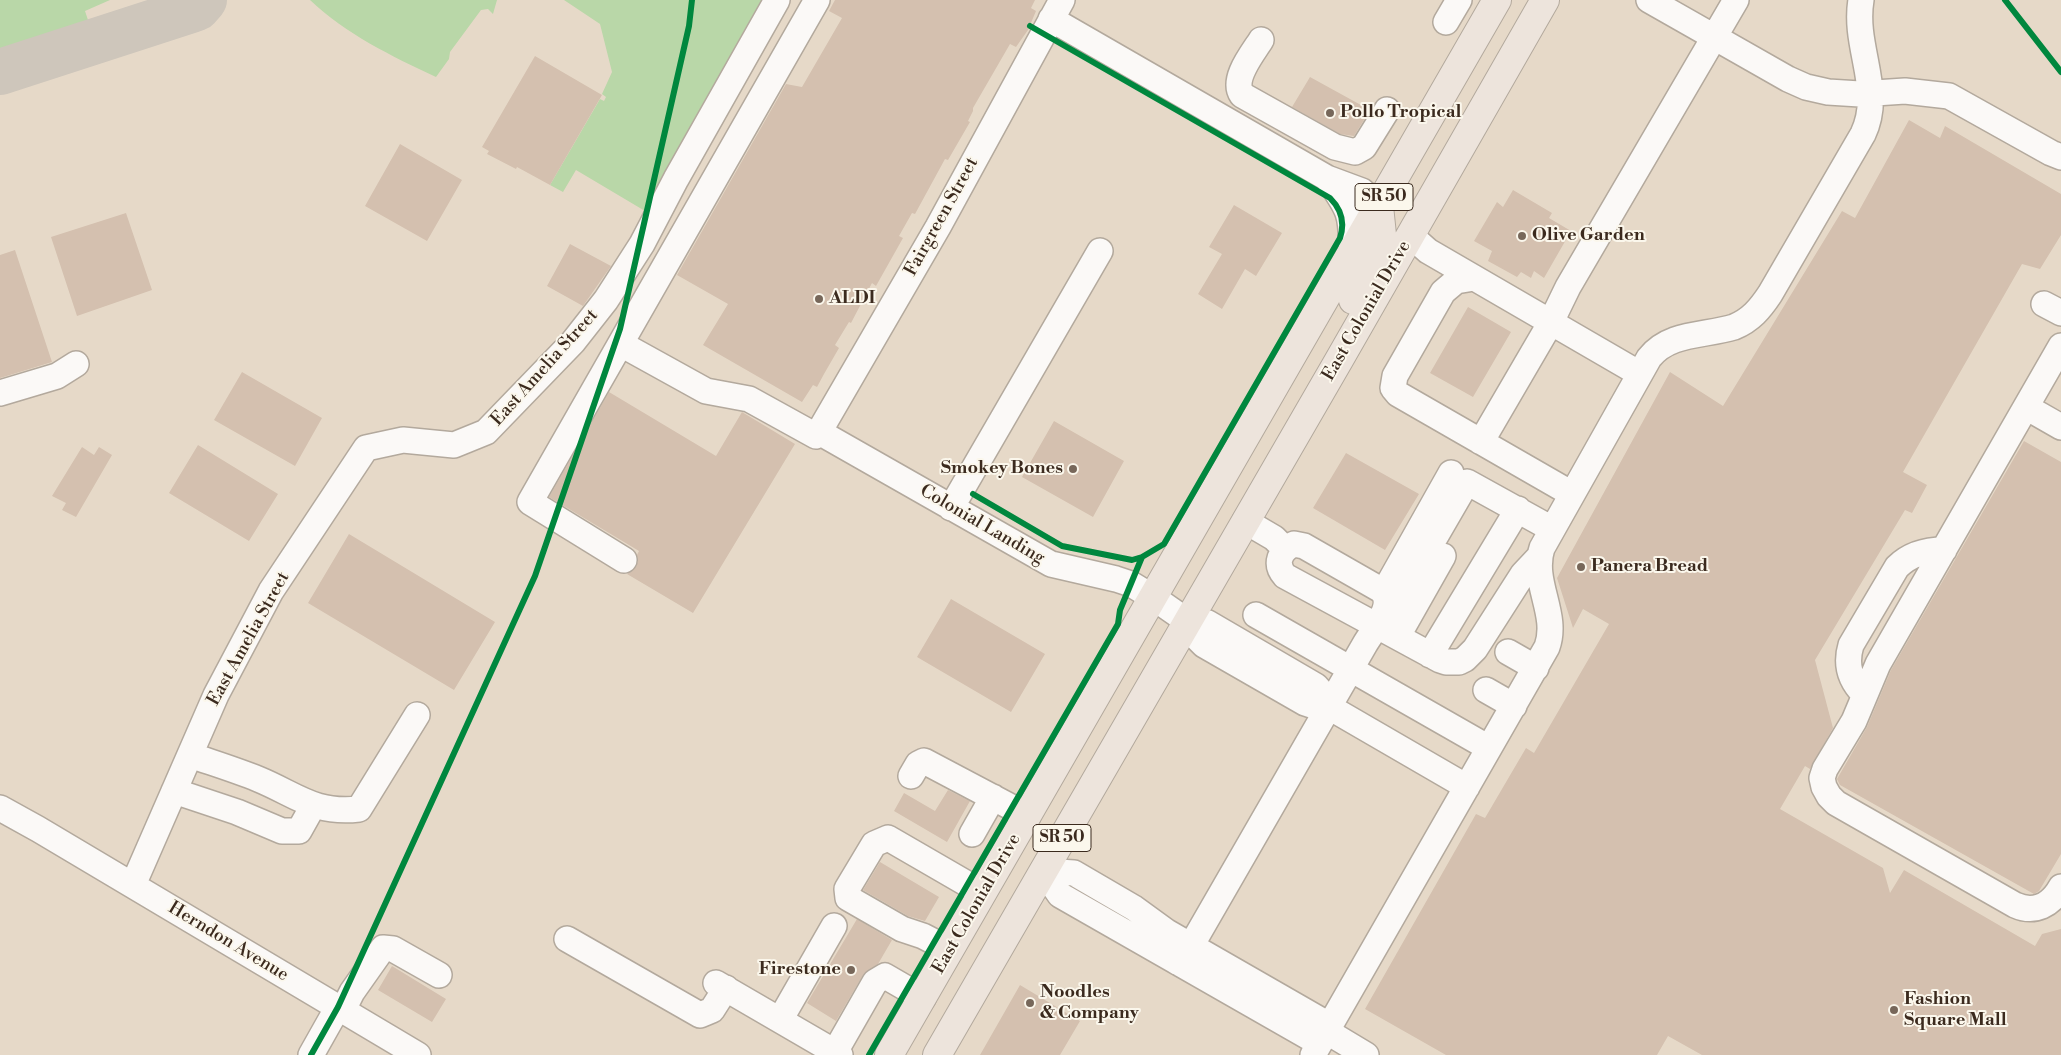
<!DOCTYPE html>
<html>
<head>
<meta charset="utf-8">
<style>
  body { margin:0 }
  canvas { display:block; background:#e6d9c8 }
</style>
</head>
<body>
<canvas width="2061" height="1055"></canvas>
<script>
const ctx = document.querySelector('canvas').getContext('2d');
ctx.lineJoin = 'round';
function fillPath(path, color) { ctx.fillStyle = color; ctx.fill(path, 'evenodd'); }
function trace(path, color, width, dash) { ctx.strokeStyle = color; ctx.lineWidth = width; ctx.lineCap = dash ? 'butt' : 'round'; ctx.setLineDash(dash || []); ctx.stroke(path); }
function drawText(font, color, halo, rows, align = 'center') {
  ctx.font = font + ' "Libre Bodoni",serif'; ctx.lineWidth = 4; ctx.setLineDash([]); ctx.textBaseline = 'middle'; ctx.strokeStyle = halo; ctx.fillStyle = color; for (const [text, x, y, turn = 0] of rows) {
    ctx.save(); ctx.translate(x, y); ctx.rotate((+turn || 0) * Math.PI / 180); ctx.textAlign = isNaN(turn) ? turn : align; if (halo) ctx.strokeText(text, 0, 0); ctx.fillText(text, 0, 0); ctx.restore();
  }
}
const green = new Path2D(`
  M 0,0 L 110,0 L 85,11 L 90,26 L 0,56 Z
  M 310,0 L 497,0 L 493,14 L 488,9 L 481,10 L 450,52 L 449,59 L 436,77 C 391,56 346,34 310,0 Z
  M 564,0 L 772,0 L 645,211 L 576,170 L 563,192 L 550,185 L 600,99 L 604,101 L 606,97 L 602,94 L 612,72 L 600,24 Z`);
const taxiway = new Path2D(`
  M 0,72 L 191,10 L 197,8 L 204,0`);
const building = new Path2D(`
  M 835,0 L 1035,0 L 1031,8 L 1036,11 L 1028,30 L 1016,47 L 1010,44 L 973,108 L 973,111 L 968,121 L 970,122 L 948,160 L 945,159 L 915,214 L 912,213 L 899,236 L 903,238 L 876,286 L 872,283 L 851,323 L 849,322 L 835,345 L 839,348 L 824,374 L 817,387 L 813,385 L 802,402 L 703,345 L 728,304 L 677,275 L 786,84 L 802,87 L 842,18 L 829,11 Z
  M 535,56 L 602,95 L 550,185 L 517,167 L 516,169 L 487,154 L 489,151 L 482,147 Z
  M 1310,77 L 1370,110 L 1354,136 L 1340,134 L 1292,107 Z
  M 1909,120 L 1940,138 L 1945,126 L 2061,194 L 2061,235 L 2040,269 L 2022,264 L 1903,472 L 1927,485 L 1912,513 L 1905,510 L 1815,660 L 1833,728 L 1810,769 L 1805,766 L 1780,809 L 1883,868 L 1890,893 L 1904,870 L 2035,946 L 2042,934 L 2061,929 L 2061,1055 L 1702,1055 L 1668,1036 L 1657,1055 L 1446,1055 L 1365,1009 L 1476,814 L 1485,818 L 1526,748 L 1534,753 L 1609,624 L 1583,609 L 1573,628 L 1557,578 L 1670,372 L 1723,406 L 1842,211 L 1855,218 Z
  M 400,144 L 462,180 L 427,241 L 365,206 Z
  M 1513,190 L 1552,213 L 1549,218 L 1571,231 L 1544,278 L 1534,271 L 1531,278 L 1521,272 L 1517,277 L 1488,261 L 1492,251 L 1474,241 L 1497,202 L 1503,207 Z
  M 1234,205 L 1282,233 L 1256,276 L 1245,269 L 1222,309 L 1198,294 L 1222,254 L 1209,247 Z
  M 126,213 L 152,290 L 77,316 L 51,237 Z
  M 570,244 L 611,266 L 583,306 L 547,286 Z
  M 15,250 L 52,362 L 0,378 L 0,255 Z
  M 1468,307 L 1511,332 L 1473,397 L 1430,373 Z
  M 242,372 L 322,418 L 295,466 L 214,420 Z
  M 609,392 L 716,456 L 742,412 L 795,444 L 693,613 L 627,574 L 636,567 L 638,561 L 637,555 L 639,551 L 549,497 Z
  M 1054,421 L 1124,461 L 1093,517 L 1022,477 Z
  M 2024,441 L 2061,462 L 2061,854 L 2039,891 L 2034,894 L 1840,785 L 1837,779 L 1867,727 L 1891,670 Z
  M 198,445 L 278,494 L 249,541 L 169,493 Z
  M 82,447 L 94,455 L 99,447 L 112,455 L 76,517 L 62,510 L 66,503 L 52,496 Z
  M 1346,453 L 1419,494 L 1385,550 L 1313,508 Z
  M 349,534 L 495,622 L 454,690 L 308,603 Z
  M 951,599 L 1045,654 L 1011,712 L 917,657 Z
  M 948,790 L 970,801 L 947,842 L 894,811 L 904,793 L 935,811 Z
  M 880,862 L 939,897 L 925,921 L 908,916 L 863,890 Z
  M 857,919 L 892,940 L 878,964 L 863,975 L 836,1021 L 807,1003 Z
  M 392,966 L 446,999 L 432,1022 L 378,990 Z
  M 1020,985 L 1080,1021 L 1060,1055 L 980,1055 Z`);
const minor = new Path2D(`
  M 1062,0 L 938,227 L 819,432 L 1051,564 L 1116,579 L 1131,584 L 1154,598 L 1187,621
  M 1649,0 L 1788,79 L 1806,87 L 1828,92 L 1860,94 L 1905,91 L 1949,96 L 2051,153 L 2061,157
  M 1051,19 L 1327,178 L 1362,191 L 1379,206
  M 1446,22 L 1459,0
  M 1261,40 C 1253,53 1231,79 1242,95 L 1335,147 L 1355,152 L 1364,147 L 1387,110
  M 1327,178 C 1349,209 1353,215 1351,254
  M 1410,235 L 1428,251 L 1640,374
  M 1474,278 L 1456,281 L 1443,292 L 1395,376 L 1393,388 L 1398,394 L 1572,494
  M 2044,304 L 2061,313
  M 621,344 L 706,391 L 749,399 L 816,436
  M 2061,346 L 1878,664 L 1854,721 L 1825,769 L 1822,778 L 1824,787 L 1829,796 L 1836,803 L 2015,905 C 2035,914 2051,905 2061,887
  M 0,393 L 57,376 L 76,364
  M 2026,407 L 2061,427
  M 1481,442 L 1551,322 L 1568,287 L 1736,0
  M 951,508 L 1100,251
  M 1245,521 L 1274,538 L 1285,549
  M 624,560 L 530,502 L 817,0
  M 1384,592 L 1451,473
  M 1256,615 L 1489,748
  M 1387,620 L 1467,482 L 1552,529
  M 1187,621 L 1193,634 L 1204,645 L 1305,703 L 1317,707 L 1329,707 L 1467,787
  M 1187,621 L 1208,623 L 1316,686 L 1324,695 L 1329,707
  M 1400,632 L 1443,556
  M 1508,652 L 1536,668
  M 1430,655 L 1518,509
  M 1486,690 L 1514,706
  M 1864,694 C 1850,680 1845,665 1851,645 L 1897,567 C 1910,554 1925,550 1944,550
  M 190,755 C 213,763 236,770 258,779 C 297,795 314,814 359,809 L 417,715
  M 911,776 L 918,764 L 924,761 L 1028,816
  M 174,791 L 237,812 L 282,831 L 299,831 L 313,806
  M 0,808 L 38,829 L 418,1055
  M 972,834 L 993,797
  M 1043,871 L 1074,873 L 1134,908 L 1167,932 L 1329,1025
  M 1043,871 L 1060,895 L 1319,1043
  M 133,885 L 216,695 L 271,591 L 366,448 L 403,440 L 454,445 L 486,432 L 573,342 L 606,300 L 642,244 L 676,179 L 777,0
  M 567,939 L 700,1015 L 712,1010 L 726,988
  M 950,950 L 923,936 L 902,929 L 848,898 L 847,889 L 874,844 L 888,838 L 983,893
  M 1177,962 L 1191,946 L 1365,644 C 1373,630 1397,604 1381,590 L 1304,546 L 1294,544 C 1280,550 1274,564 1285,576 L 1440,660 L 1446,662 L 1459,662 L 1465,659 L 1475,649 L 1523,574 L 1539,557
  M 716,983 L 840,1055
  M 343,1010 L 352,992 L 383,948 L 393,949 L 439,975
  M 780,1020 L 834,926
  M 1326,1031 L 1366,1055
  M 835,1052 L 875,982 L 885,976 L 923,998
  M 311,1055 L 338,1007
  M 1313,1055 L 1547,647 C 1559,614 1531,582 1542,548 L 1649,358 C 1669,332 1705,336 1734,327 C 1751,320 1760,309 1770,294 L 1863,134 C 1884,90 1853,47 1861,0`);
const highway = new Path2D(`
  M 1353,300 L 1381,245 L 1382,235 L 1379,206
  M 889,1055 L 1497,0
  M 937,1055 L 1339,360 L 1545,0`);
const cycleway = new Path2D(`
  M 2005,0 L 2061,72
  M 973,494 L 1062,546 L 1132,560 L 1142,557 L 1164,544 L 1340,238 C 1345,223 1341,209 1330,198 L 1030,26
  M 311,1055 L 338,1007 L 535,576 L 620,329 L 689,26 L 692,0
  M 869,1055 L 1118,624 L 1120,610 L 1142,557`);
const markers = [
  [1330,113,5,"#77675a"],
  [1522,236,5,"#77675a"],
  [819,299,5,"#77675a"],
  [1073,469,5,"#77675a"],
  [1581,567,5,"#77675a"],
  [851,970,5,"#77675a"],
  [1030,1003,5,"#77675a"],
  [1894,1010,5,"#77675a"]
];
const shields = [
  [1384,197,58],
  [1062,838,58]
];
const shieldNames = [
  ["SR 50",1384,197],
  ["SR 50",1062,838]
];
const poiNames = [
  ["Pollo Tropical",1340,113],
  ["Olive Garden",1532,236],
  ["ALDI",829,299],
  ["Smokey Bones",1063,469,"right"],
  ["Panera Bread",1591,567],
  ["Firestone",841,970,"right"],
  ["Noodles",1040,993],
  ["& Company",1040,1014],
  ["Fashion",1904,1000],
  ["Square Mall",1904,1021]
];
const streetNames = [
  ["Fairgreen Street",942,217,-61],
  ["East Colonial Drive",1367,311,-60],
  ["East Amelia Street",545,368,-48],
  ["Colonial Landing",982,525,30],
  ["East Amelia Street",249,639,-61],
  ["East Colonial Drive",977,904,-60],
  ["Herndon Avenue",228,942,31]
];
fillPath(green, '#b9d7a8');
trace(taxiway, '#cec6bb', 46);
fillPath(building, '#d4c0af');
trace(minor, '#b3a99d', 28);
trace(highway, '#b3a99d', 30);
trace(minor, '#fbf9f7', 25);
trace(highway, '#ede4dc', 28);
trace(cycleway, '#00873e', 6);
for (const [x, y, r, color] of markers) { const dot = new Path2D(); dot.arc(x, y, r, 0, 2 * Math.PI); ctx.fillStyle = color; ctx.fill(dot); trace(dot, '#fbf7ec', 2); }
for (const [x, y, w] of shields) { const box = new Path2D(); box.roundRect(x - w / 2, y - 13.5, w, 27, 4); ctx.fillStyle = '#fbf7ec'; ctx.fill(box); trace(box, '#3b2a1e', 1); }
drawText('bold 16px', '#3b2a1e', null, shieldNames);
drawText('bold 18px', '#3b2a1e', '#fbf7ec', poiNames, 'left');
drawText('18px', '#3b2a1e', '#fbf7ec', streetNames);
</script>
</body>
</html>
